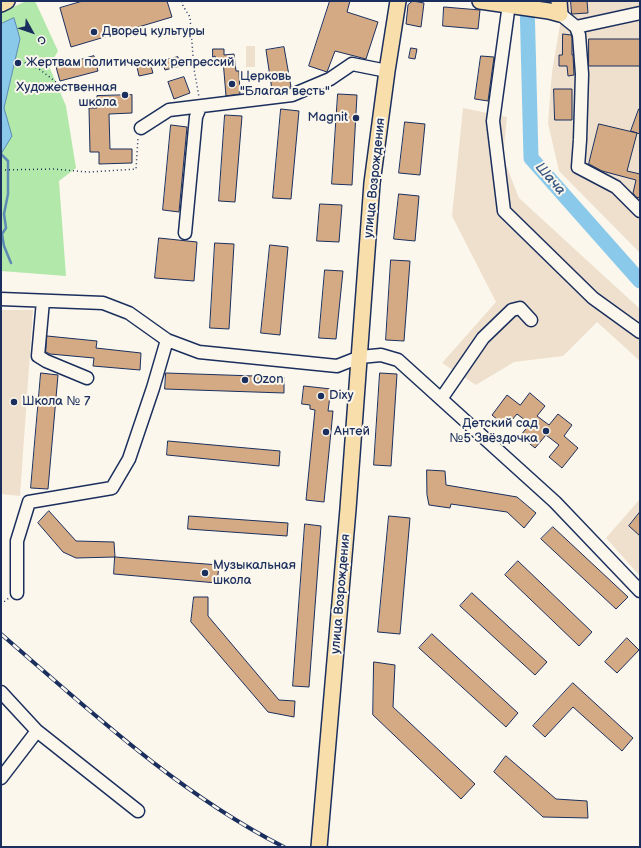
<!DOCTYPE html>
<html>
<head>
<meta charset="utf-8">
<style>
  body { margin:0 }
  #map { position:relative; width:641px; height:848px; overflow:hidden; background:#fbf7ec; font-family:"Balsamiq Sans",sans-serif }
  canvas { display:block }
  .frame { position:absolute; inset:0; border:2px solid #1b2f5e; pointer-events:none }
  .north { position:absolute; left:12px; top:12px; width:40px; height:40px; -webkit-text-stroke:3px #fbf7ec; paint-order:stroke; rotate:130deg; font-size:11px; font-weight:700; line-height:16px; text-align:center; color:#1b2f5e }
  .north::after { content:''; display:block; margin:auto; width:14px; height:18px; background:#1b2f5e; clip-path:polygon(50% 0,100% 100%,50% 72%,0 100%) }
</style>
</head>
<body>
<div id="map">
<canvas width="641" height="848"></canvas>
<div class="frame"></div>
<div class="north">С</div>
</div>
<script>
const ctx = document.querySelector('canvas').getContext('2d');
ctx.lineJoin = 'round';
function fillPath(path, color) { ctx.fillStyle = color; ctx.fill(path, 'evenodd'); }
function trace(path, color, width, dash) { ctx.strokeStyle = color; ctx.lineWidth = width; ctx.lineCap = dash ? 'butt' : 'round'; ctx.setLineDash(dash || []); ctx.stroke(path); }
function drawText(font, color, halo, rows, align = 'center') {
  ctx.font = font + ' "Balsamiq Sans",sans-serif'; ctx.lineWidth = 4; ctx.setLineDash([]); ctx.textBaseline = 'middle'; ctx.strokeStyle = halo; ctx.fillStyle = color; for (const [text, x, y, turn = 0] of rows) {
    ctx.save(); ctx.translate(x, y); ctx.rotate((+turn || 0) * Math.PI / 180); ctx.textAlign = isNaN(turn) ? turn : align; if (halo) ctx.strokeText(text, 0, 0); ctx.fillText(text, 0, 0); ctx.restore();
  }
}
const built = new Path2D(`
  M 564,1 L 640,1 L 640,253 L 559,171 L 548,123 L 552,72 Z
  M 246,46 L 255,46 L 255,67 L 246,67 Z
  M 463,108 L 507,117 L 503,157 L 519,198 L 640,309 L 640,361 L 597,322 L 563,356 L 514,362 L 476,385 L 442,363 L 496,302 L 452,216 Z
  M 1,310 L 33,310 L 20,496 L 1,494 Z
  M 640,499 L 640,576 L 606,538 Z`);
const green = new Path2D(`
  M 26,1 L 35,1 L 58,51 L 49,66 L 66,106 L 76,168 L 59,181 L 66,276 L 1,271 L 1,13 Z`);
const water = new Path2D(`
  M 14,18 L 20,39 L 4,108 L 12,136 L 1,154 L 1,24 Z`);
const stream = new Path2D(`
  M 1,154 L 8,161 L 8,194 L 4,214 L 6,228 L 2,234 L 4,246 L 11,263`);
const river = new Path2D(`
  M 527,1 L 531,158 L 640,281`);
const building = new Path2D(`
  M 83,1 L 167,1 L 172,17 L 71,47 L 60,8 Z
  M 330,1 L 350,1 L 347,12 L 378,22 L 366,59 L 335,51 L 327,72 L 309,66 Z
  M 413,1 L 424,3 L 421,27 L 406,24 L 408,5 Z
  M 571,1 L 587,1 L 588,13 L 572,14 Z
  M 444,7 L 480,10 L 478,29 L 443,26 Z
  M 563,34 L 571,35 L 572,37 L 572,55 L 573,55 L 574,75 L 568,76 L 567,66 L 559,66 L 559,55 L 562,55 Z
  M 589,39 L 640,39 L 640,66 L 589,66 Z
  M 284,47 L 291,87 L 272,90 L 266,50 Z
  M 411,48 L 417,49 L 415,59 L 409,58 Z
  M 213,49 L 224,49 L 224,55 L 234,54 L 236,71 L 239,71 L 240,94 L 226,96 L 223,60 L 216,60 L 215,56 L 213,57 Z
  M 94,56 L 98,71 L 60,81 L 56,67 Z
  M 481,56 L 494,57 L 488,101 L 475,99 Z
  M 178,57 L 180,66 L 165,70 L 162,61 Z
  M 150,63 L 153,73 L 139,76 L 137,67 Z
  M 184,77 L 190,93 L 174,99 L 168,82 Z
  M 554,89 L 572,89 L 572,120 L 555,120 Z
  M 338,94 L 357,95 L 352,185 L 332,184 Z
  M 132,95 L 132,113 L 109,114 L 110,149 L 132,149 L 132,163 L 99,164 L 99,152 L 90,152 L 89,108 L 97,108 L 97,96 Z
  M 281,109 L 299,111 L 291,199 L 273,198 Z
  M 639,109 L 640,109 L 640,134 L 631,131 Z
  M 225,115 L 242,116 L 235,202 L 219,201 Z
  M 405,122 L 425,124 L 420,175 L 399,173 Z
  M 599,124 L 637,133 L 627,171 L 640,174 L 640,198 L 636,197 L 633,193 L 636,180 L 602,171 L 589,164 Z
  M 171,125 L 187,127 L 179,212 L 163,210 Z
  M 399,194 L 419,196 L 415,241 L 394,239 Z
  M 320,204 L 342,205 L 339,242 L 317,241 Z
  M 159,238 L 197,242 L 194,281 L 155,278 Z
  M 215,243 L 234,244 L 229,329 L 210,328 Z
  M 270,245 L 288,247 L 280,335 L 261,333 Z
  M 391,260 L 410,261 L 404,341 L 386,340 Z
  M 325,270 L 343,271 L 336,339 L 319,338 Z
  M 47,336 L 97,341 L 96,348 L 141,353 L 140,370 L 93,366 L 94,358 L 50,354 L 46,352 Z
  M 41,373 L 58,375 L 48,489 L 31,488 Z
  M 166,373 L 284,377 L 284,393 L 165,389 Z
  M 380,373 L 397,374 L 391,466 L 374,465 Z
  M 304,386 L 331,389 L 328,411 L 333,411 L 324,502 L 306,500 L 315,410 L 310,409 L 310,405 L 302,404 Z
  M 530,393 L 545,406 L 537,416 L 549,425 L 558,414 L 572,425 L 564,436 L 578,448 L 562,468 L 549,457 L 559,445 L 546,435 L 535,448 L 520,436 L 530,424 L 517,414 L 506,427 L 492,415 L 507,395 L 520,405 Z
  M 168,441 L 280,451 L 279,466 L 167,455 Z
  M 427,470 L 445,471 L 446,485 L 517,497 L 536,513 L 524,528 L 507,512 L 451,504 L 450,508 L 429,505 L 427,495 Z
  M 49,511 L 76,541 L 114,542 L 115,557 L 76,558 L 63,552 L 38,523 Z
  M 640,512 L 640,536 L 629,526 Z
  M 189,516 L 288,523 L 287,536 L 188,529 Z
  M 389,516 L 410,518 L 400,634 L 378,632 Z
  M 305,524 L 321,526 L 309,687 L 293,686 Z
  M 553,527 L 628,597 L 616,609 L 541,539 Z
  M 115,557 L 219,565 L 217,583 L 114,574 Z
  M 518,561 L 592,632 L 579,646 L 505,575 Z
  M 472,593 L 547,662 L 535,675 L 460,606 Z
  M 194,597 L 208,597 L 208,616 L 279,700 L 295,701 L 294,717 L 268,712 L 191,622 Z
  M 432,634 L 518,713 L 506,727 L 419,648 Z
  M 627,638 L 639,650 L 617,673 L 605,662 Z
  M 374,662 L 395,665 L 393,707 L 475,784 L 461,799 L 373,715 Z
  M 573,683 L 633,738 L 622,751 L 573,707 L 545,737 L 533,726 Z
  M 506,756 L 556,799 L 587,801 L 588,818 L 543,817 L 494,772 Z`);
const path = new Path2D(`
  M 182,1 L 183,6 L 190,17 L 194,69 L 199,97
  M 21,61 L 39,69 L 60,85 L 64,86
  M 1,170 L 53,169 L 88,172 L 136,169 L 138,138
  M 1,604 L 9,598`);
const minor = new Path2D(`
  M 509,4 L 493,121 L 504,211 L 593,298 L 640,332
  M 560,14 L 576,27 L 579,35 L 582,74 L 580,140 L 578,167 L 616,187 L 640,211
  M 576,27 L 640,13
  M 141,128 L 169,110 L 292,95 L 330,79 L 352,64 L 387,71
  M 185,233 L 196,117 L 200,107
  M 1,299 L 103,303 L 129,313 L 167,340 L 199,352 L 337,366 L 360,357 L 381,355 L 398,360 L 555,502 L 640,591
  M 43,301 L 38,356 L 46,361 L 87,378
  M 441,399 L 483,338 L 512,310 L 520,308 L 531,320
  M 17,593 L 17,541 L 29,502 L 112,488 L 129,459 L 153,388 L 167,340
  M 1,692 L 37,731 L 1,778
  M 37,731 L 138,811`);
const major = new Path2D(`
  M 480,1 L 549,11 L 560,14 L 559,1
  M 1,4 L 7,1
  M 319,847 L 348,509 L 372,183 L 387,71 L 398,1`);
const rail = new Path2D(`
  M 1,634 C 90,711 178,793 284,847`);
const markers = [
  [94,32,4,"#1b2f5e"],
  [18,63,4,"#1b2f5e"],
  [232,84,4,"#1b2f5e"],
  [125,95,4,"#1b2f5e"],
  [356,118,4,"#1b2f5e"],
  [245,380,4,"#1b2f5e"],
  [321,396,4,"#1b2f5e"],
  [14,402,4,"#1b2f5e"],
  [546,431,4,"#1b2f5e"],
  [326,432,4,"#1b2f5e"],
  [205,573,4,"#1b2f5e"]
];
const poiNames = [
  ["Дворец культуры",102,32],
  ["Жертвам политических репрессий",26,63],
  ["Церковь",240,77],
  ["\"Благая весть\"",240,92],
  ["Художественная",117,88,"right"],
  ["школа",117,103,"right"],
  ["Magnit",348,118,"right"],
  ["Ozon",253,380],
  ["Dixy",329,396],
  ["Школа № 7",22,402],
  ["Детский сад",538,424,"right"],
  ["№5 Звёздочка",538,439,"right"],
  ["Антей",334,432],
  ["Музыкальная",213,566],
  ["школа",213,581]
];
const streetNames = [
  ["улица Возрождения",375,178,-84],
  ["улица Возрождения",341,594,-85]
];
const waterNames = [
  ["Шача",550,179,49]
];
fillPath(built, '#efe0cd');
fillPath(green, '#b2e8aa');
fillPath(water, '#8bc9eb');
trace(water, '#5e8bb3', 1);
trace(stream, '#5e8bb3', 2.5);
trace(river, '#8bc9eb', 15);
fillPath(building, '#d3aa84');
trace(building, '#1b2f5e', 1);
trace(minor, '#1b2f5e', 15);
trace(major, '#1b2f5e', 18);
trace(path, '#1b2f5e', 1.5, [1, 3]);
trace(minor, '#fbf7ec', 12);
trace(major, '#f8deab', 15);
trace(rail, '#1b2f5e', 4);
trace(rail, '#fbf7ec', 2.5, [8]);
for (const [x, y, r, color] of markers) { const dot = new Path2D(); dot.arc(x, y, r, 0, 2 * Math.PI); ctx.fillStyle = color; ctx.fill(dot); trace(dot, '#fbf7ec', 1.5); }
drawText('13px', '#1b2f5e', '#fbf7ec', poiNames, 'left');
drawText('13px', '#1b2f5e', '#fbf7ec', streetNames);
drawText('italic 14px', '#375681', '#fbf7ec', waterNames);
</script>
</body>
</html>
